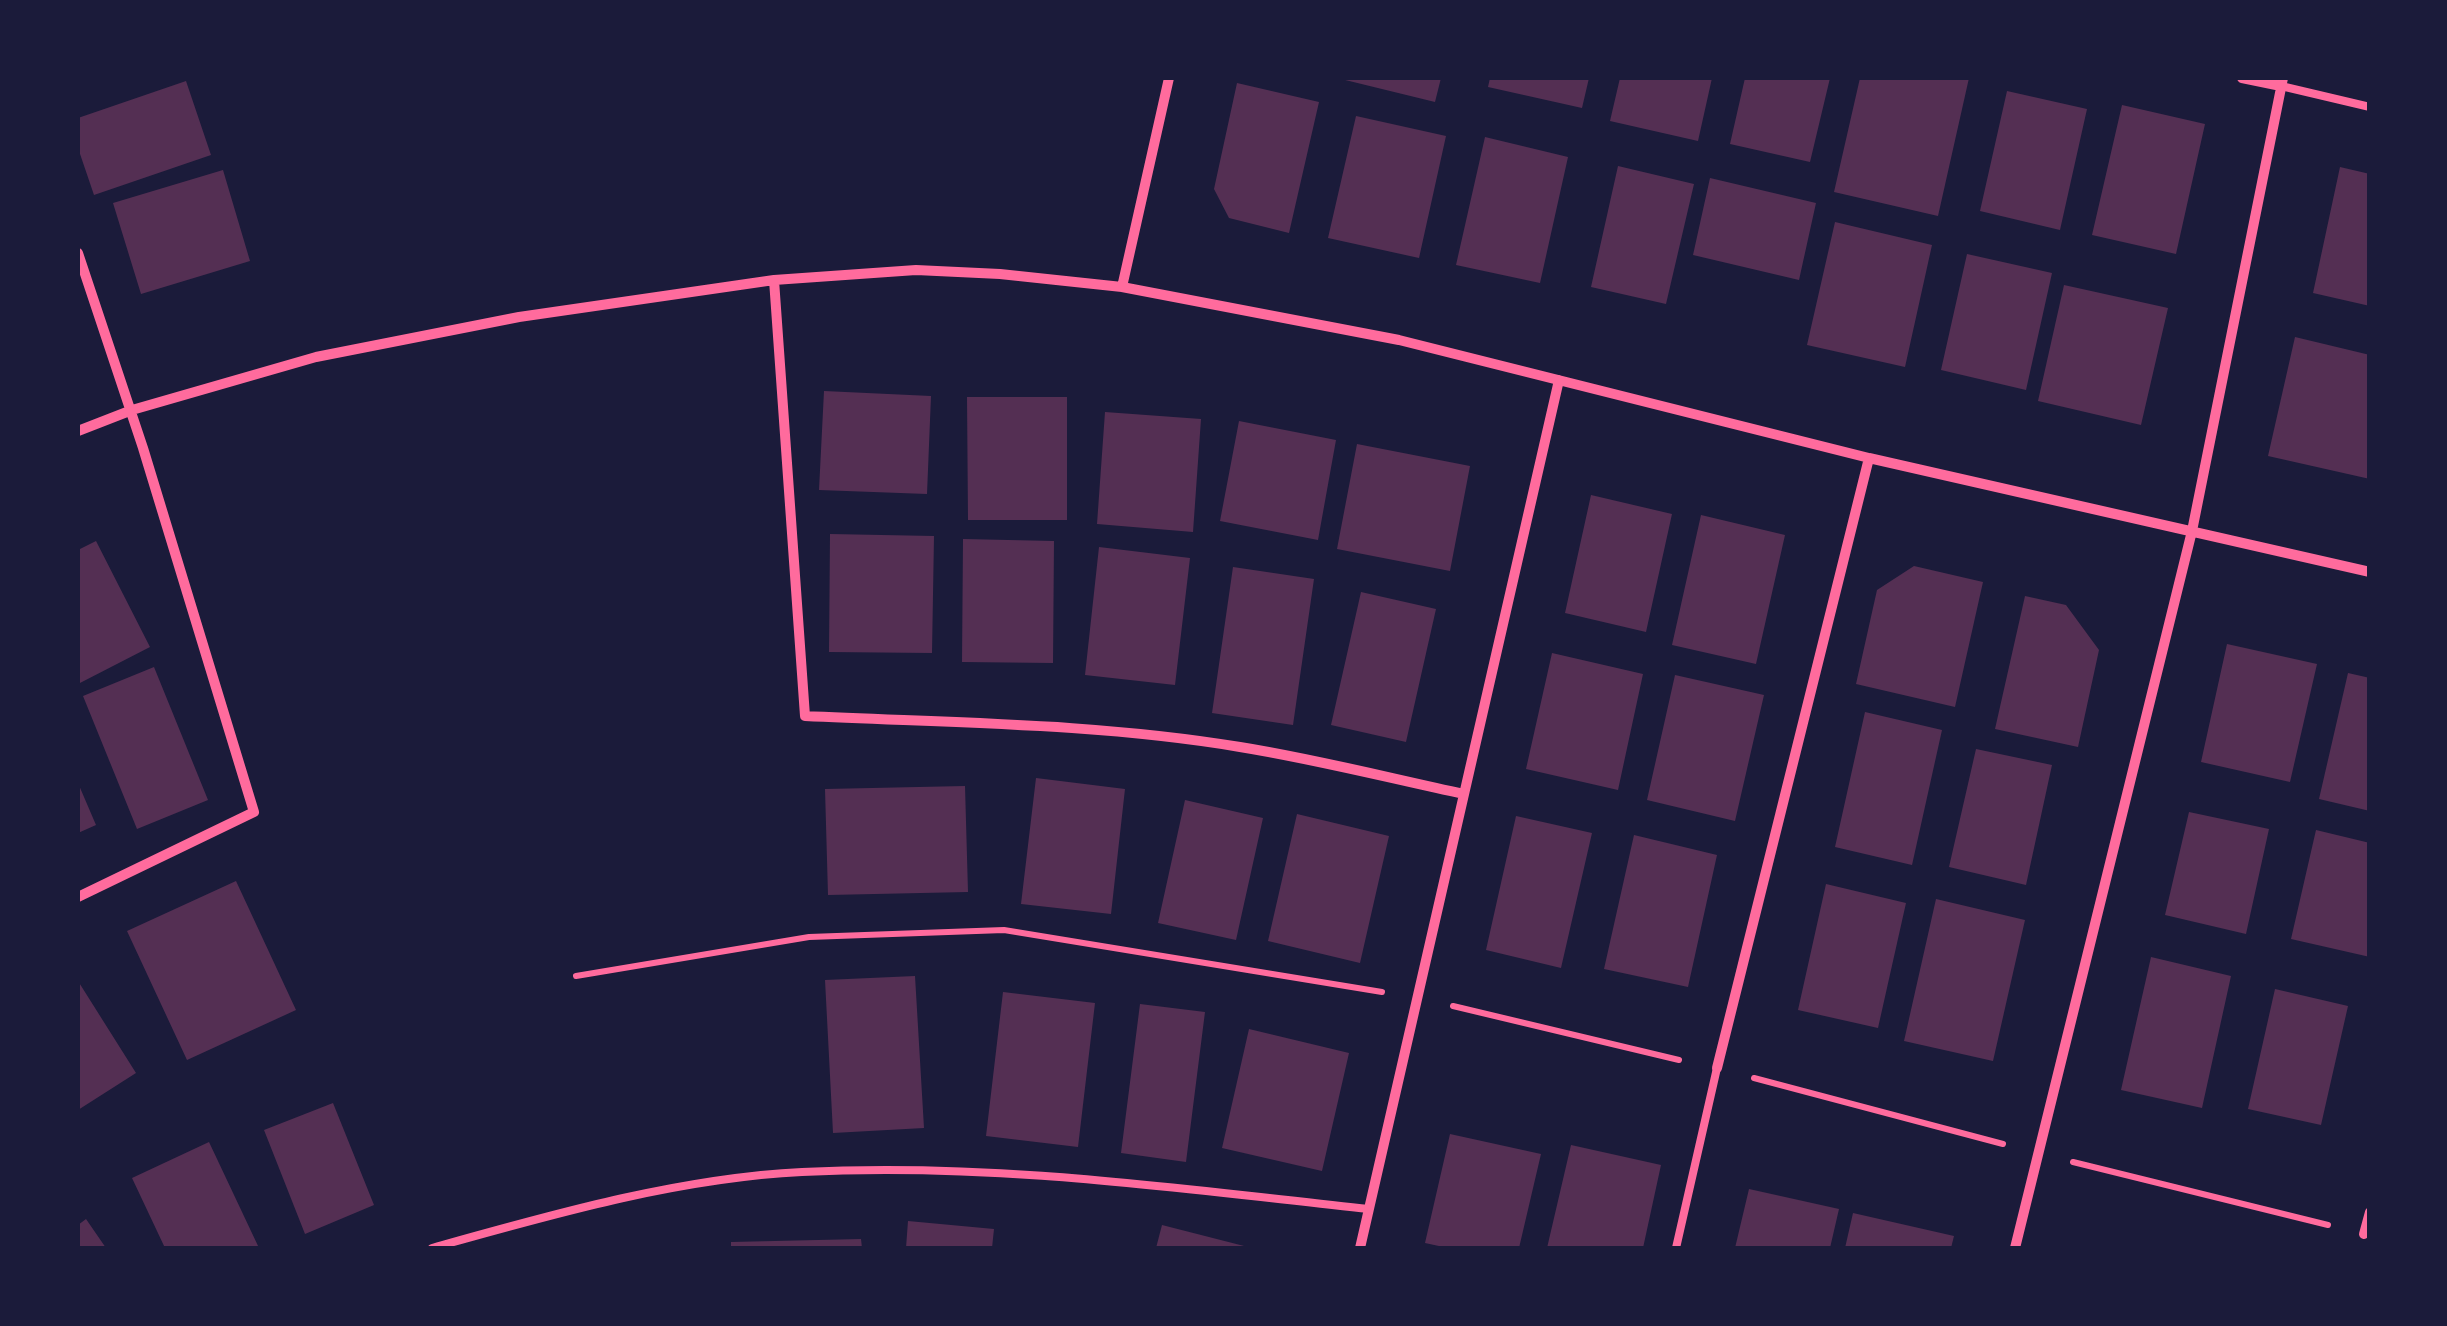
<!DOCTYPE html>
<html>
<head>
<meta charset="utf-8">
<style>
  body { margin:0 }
  #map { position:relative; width:2447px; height:1326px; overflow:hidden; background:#1b1b3a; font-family:"Roboto Serif",serif }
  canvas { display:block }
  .frame { position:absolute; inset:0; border:80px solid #1b1b3a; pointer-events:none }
</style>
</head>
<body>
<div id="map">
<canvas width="2447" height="1326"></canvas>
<div class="frame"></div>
</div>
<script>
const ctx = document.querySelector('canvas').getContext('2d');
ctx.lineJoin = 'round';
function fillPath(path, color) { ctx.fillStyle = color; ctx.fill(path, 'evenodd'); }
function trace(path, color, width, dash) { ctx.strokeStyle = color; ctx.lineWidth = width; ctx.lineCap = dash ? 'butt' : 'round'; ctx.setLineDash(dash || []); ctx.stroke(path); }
const building = new Path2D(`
  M 1337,78 L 1441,78 L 1435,102 Z
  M 1490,78 L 1589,78 L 1582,108 L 1488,87 Z
  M 1620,78 L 1712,78 L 1698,141 L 1610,121 Z
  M 1745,78 L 1830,78 L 1810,162 L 1730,144 Z
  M 1860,78 L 1969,78 L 1938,216 L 1834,192 Z
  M 186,81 L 211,155 L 94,195 L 78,148 L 78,118 Z
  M 1237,83 L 1319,102 L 1289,233 L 1229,218 L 1214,189 Z
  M 2007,91 L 2087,109 L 2060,230 L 1980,211 Z
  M 2122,105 L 2205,124 L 2176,254 L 2092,235 Z
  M 1356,116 L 1446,136 L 1419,258 L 1328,238 Z
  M 1485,137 L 1568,157 L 1540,283 L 1456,265 Z
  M 1618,166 L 1694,184 L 1666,304 L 1591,287 Z
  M 2340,167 L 2370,174 L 2370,306 L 2313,293 Z
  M 223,170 L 250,261 L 141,294 L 113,203 Z
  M 1710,178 L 1816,203 L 1799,280 L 1693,255 Z
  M 1835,222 L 1932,245 L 1905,367 L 1807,345 Z
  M 1967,254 L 2052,273 L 2026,390 L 1941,370 Z
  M 2064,285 L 2168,308 L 2141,425 L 2038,401 Z
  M 2295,337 L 2370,355 L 2370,479 L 2268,456 Z
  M 824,391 L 931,396 L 927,494 L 819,490 Z
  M 967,397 L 1067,397 L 1067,520 L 968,520 Z
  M 1105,412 L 1201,419 L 1193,532 L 1097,524 Z
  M 1239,421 L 1336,440 L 1318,540 L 1220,521 Z
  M 1357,444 L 1470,466 L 1450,571 L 1337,549 Z
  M 1591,495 L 1672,514 L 1646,632 L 1565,613 Z
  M 1701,515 L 1785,535 L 1756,664 L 1672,645 Z
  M 830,534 L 934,536 L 932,653 L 829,652 Z
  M 963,539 L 1054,541 L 1053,663 L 962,662 Z
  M 96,541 L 150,647 L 78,684 L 78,550 Z
  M 1099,547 L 1190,558 L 1175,685 L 1085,675 Z
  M 1914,566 L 1983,582 L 1955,707 L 1856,684 L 1877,590 Z
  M 1233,567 L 1314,579 L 1293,725 L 1212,713 Z
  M 1361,592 L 1436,609 L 1406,742 L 1331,725 Z
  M 2025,596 L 2066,605 L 2099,650 L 2078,747 L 1995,729 Z
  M 2227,644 L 2317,664 L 2290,782 L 2201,762 Z
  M 1552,653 L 1643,674 L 1618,790 L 1526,769 Z
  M 154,667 L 208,800 L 137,829 L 83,696 Z
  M 2348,673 L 2370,678 L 2370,811 L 2319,799 Z
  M 1675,675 L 1764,695 L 1735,821 L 1647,800 Z
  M 1865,712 L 1942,730 L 1912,865 L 1835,847 Z
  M 1976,749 L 2052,765 L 2026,885 L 1949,867 Z
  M 1036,778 L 1125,789 L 1111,914 L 1021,904 Z
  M 78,783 L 96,825 L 78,833 Z
  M 965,786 L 968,892 L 828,895 L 825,789 Z
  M 1185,800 L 1263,818 L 1236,940 L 1158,923 Z
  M 2189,812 L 2269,829 L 2246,934 L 2165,915 Z
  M 1297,814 L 1389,836 L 1360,963 L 1268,941 Z
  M 1516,816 L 1592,833 L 1561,968 L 1486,950 Z
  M 2316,830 L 2370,843 L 2370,957 L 2291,939 Z
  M 1634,835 L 1717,855 L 1688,987 L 1604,969 Z
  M 236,881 L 296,1010 L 187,1060 L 127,931 Z
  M 1826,884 L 1906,903 L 1878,1028 L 1798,1010 Z
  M 1936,899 L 2025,920 L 1993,1061 L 1904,1041 Z
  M 2151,957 L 2231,976 L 2202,1108 L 2121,1090 Z
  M 915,976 L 924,1128 L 833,1133 L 825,980 Z
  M 78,981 L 136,1073 L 78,1110 Z
  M 2275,989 L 2348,1006 L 2321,1125 L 2248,1109 Z
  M 1003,992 L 1095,1003 L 1078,1147 L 986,1136 Z
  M 1140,1004 L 1205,1012 L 1186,1162 L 1121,1153 Z
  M 1249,1029 L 1349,1053 L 1322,1171 L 1222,1148 Z
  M 333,1103 L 374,1205 L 305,1234 L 264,1130 Z
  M 1450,1134 L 1541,1154 L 1519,1248 L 1448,1248 L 1425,1243 Z
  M 209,1142 L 259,1248 L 165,1248 L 132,1178 Z
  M 1571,1145 L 1661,1165 L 1643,1248 L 1547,1248 Z
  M 1749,1189 L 1839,1209 L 1830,1248 L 1735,1248 Z
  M 1853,1213 L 1954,1236 L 1951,1248 L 1845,1248 Z
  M 86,1219 L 106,1248 L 78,1248 L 78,1225 Z
  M 908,1221 L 994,1229 L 992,1248 L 906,1248 Z
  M 1162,1225 L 1248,1247 L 1247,1248 L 1156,1248 Z
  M 861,1239 L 862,1248 L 731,1248 L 731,1242 Z`);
const path = new Path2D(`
  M 576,976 L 809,937 L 1004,930 L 1382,992
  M 1453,1006 L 1679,1060
  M 1754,1078 L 2003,1144
  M 2073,1162 L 2328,1225`);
const service = new Path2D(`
  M 2281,86 L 2370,107
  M 432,1248 C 550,1215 678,1178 802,1172 C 992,1162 1181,1189 1369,1209
  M 1676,1248 L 1717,1068`);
const minor = new Path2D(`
  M 2242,78 L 2281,86
  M 78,253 L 143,448 L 254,812 L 78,897
  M 774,280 L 805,716 C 950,723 1096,723 1240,747 C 1315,759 1389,778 1464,794
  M 1122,287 L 1169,78
  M 78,431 L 132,410 L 316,357 L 519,317 L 774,280 L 916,270 L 1000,274 L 1122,287 L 1399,340 L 1869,458 L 2370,572
  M 1717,1068 L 1869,458
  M 2364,1234 L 2370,1212
  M 1360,1248 L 1559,380
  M 2015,1248 L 2192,531 L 2283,78`);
fillPath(building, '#542f53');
trace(path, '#ff6b9d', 6);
trace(service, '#ff6b9d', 8);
trace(minor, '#ff6b9d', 10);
</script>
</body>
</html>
